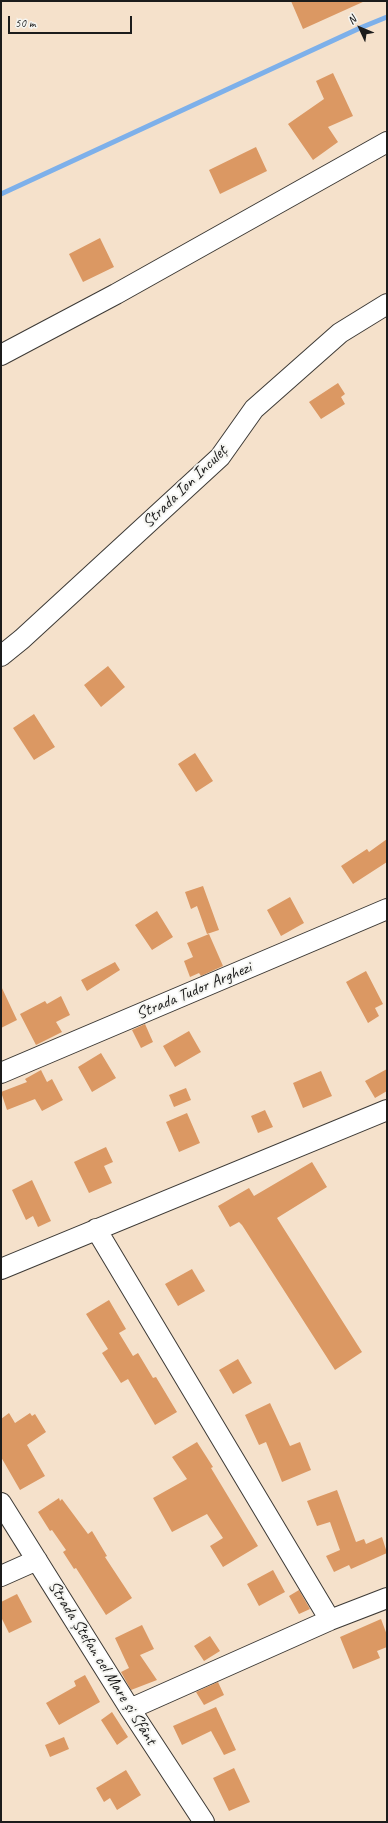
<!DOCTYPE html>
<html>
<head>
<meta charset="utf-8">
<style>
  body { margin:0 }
  #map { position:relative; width:388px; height:1823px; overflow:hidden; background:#f5e1cb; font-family:Caveat,sans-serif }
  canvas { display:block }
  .frame { position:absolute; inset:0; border:2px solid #1c1c1c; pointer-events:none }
  .north { position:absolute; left:340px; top:8px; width:40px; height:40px; -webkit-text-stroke:3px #f6f6f2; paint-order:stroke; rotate:314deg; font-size:11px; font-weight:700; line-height:16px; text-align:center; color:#1c1c1c }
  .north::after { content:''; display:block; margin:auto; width:14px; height:18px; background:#1c1c1c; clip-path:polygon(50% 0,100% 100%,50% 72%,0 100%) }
  .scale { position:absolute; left:8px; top:16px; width:124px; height:18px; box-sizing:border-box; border:2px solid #1c1c1c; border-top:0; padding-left:5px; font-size:12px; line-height:14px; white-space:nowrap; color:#1c1c1c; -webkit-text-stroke:3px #f6f6f2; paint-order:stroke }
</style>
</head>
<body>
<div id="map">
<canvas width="388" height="1823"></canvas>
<div class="frame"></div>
<div class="north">N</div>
<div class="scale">50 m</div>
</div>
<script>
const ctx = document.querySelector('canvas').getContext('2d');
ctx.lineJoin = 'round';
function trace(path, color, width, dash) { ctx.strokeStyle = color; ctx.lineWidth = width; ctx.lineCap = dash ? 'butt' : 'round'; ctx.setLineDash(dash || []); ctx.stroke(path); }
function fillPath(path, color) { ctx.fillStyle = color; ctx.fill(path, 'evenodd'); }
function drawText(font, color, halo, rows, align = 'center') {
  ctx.font = font + ' Caveat,sans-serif'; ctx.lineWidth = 4; ctx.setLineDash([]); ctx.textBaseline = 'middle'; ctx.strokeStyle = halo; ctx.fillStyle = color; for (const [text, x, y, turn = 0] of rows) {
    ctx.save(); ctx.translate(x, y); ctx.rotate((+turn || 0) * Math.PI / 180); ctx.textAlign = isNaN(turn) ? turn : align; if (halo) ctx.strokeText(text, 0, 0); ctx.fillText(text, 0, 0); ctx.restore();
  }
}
const stream = new Path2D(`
  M 1,194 L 360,28 L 387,17`);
const building = new Path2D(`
  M 291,1 L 365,1 L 303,29 Z
  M 333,73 L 353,116 L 328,127 L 338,142 L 313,160 L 288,124 L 324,99 L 316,81 Z
  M 256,147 L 267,171 L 220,194 L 209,170 Z
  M 100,238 L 114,267 L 83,282 L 69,254 Z
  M 338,383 L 345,394 L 341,397 L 345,404 L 321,419 L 309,402 Z
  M 108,666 L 125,687 L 101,707 L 84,685 Z
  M 34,714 L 55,747 L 34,760 L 13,728 Z
  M 195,753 L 213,781 L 196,792 L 178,764 Z
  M 387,839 L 387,862 L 353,884 L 341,866 L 367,849 L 369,852 Z
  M 203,886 L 219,930 L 207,934 L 197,906 L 191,909 L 185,892 Z
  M 290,897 L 304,923 L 281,936 L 267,910 Z
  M 157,911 L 173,937 L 152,950 L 135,925 Z
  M 209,934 L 223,966 L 201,976 L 199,973 L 190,977 L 184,961 L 193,957 L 187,943 Z
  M 115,962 L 120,970 L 87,991 L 81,980 Z
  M 366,971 L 383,1004 L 375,1008 L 379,1016 L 368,1023 L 346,982 Z
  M 1,986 L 17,1020 L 1,1028 Z
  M 61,996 L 70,1015 L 56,1022 L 62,1032 L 36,1045 L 20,1014 L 45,1001 L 47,1004 Z
  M 145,1024 L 153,1042 L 141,1048 L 132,1030 Z
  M 189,1031 L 201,1052 L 175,1067 L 163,1046 Z
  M 101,1053 L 116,1078 L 92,1092 L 78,1067 Z
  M 387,1069 L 387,1091 L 375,1098 L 365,1081 Z
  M 41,1070 L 47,1082 L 52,1079 L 63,1100 L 42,1111 L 35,1099 L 7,1110 L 1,1092 L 27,1082 L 25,1079 Z
  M 321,1071 L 332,1096 L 303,1108 L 293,1083 Z
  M 186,1088 L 191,1100 L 174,1107 L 169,1095 Z
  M 265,1110 L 273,1127 L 258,1133 L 251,1116 Z
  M 187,1113 L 200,1143 L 179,1152 L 166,1122 Z
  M 106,1147 L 113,1162 L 104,1166 L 112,1183 L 89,1193 L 74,1162 Z
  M 312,1162 L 327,1187 L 277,1218 L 362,1352 L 335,1370 L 242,1225 L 239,1222 L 230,1227 L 218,1206 L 249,1188 L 254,1196 Z
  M 32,1180 L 51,1221 L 38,1227 L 33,1216 L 26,1220 L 12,1190 Z
  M 192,1269 L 205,1291 L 178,1306 L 165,1284 Z
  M 109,1300 L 126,1329 L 119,1333 L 133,1356 L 138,1353 L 153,1378 L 156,1377 L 177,1412 L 155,1425 L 128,1379 L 121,1383 L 102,1353 L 108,1349 L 86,1314 Z
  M 238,1359 L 252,1383 L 233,1394 L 219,1370 Z
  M 270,1403 L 290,1446 L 300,1442 L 311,1470 L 282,1482 L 266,1442 L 259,1445 L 245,1415 Z
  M 9,1413 L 15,1423 L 30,1413 L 32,1416 L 35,1414 L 46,1432 L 27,1445 L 45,1476 L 20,1490 L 1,1457 L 1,1419 Z
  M 197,1442 L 213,1467 L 211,1468 L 258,1546 L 223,1567 L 210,1546 L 223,1538 L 207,1514 L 172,1532 L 153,1498 L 187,1479 L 172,1457 Z
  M 337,1490 L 356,1542 L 364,1539 L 366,1544 L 382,1537 L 387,1553 L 351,1569 L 349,1565 L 334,1572 L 326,1556 L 340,1550 L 330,1522 L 317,1526 L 307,1501 Z
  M 59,1498 L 60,1501 L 62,1499 L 88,1534 L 92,1531 L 107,1556 L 105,1557 L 132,1598 L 106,1615 L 76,1568 L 74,1569 L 63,1552 L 66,1550 L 52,1530 L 50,1531 L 38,1512 Z
  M 273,1570 L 285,1592 L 259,1606 L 247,1584 Z
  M 299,1590 L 310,1609 L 299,1614 L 289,1596 Z
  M 17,1594 L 32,1622 L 9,1633 L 1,1617 L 1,1602 Z
  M 381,1619 L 387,1635 L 387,1647 L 377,1651 L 380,1658 L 353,1669 L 340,1637 Z
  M 142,1625 L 154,1649 L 140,1655 L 157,1680 L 131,1690 L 121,1672 L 129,1668 L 115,1638 Z
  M 210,1636 L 220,1651 L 204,1661 L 194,1646 Z
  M 85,1675 L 100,1702 L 59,1725 L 46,1703 L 76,1686 L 74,1681 Z
  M 218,1682 L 224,1695 L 204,1705 L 196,1692 Z
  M 216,1707 L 236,1750 L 224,1755 L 211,1731 L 182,1745 L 173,1726 Z
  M 112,1712 L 128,1737 L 117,1745 L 101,1720 Z
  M 64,1737 L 69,1749 L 50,1757 L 45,1745 Z
  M 234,1768 L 250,1802 L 229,1811 L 213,1778 Z
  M 126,1770 L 141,1795 L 117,1810 L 110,1798 L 104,1802 L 96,1788 Z`);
const minor = new Path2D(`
  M 1,355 L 116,294 L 387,142
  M 1,656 L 22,639 L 220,457 L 254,409 L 340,333 L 387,304
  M 1,1073 L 387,909
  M 96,1229 L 330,1620
  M 1,1269 L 387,1110
  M 1,1503 L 130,1709 L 204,1822
  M 1,1576 L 37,1560
  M 130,1709 L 330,1620 L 387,1598`);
const streetNames = [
  ["Strada Ion Inculeț",185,487,-44],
  ["Strada Tudor Arghezi",194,991,-23],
  ["Strada Ștefan cel Mare și Sfânt",102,1663,58]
];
trace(stream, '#7db0ea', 5);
fillPath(building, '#db9863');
trace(minor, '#3d3a36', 22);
trace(minor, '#fff', 20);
drawText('17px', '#1c1c1c', '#f6f6f2', streetNames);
</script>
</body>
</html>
